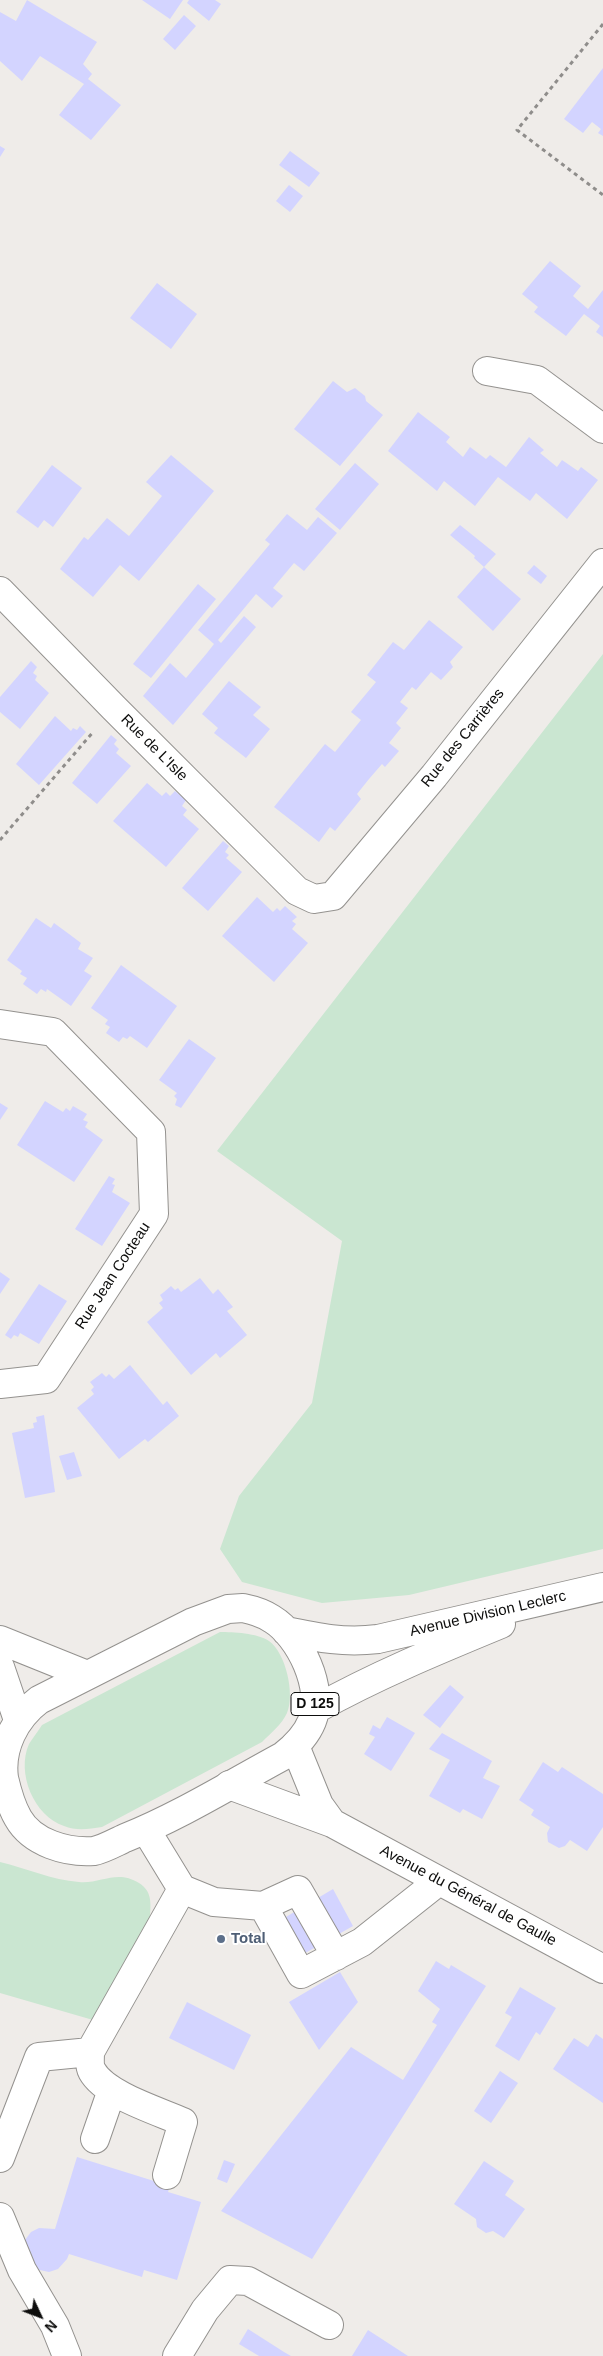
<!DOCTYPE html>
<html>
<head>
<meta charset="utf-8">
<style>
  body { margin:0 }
  #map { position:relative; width:603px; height:2356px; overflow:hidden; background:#efece9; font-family:Helvetica,sans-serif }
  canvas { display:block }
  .north { position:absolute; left:15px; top:2291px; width:50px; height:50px; -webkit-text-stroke:4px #fff; paint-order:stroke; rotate:133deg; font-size:14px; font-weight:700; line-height:20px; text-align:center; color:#0d0d0c }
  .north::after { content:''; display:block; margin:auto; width:18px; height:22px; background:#0d0d0c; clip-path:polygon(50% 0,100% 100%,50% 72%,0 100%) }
</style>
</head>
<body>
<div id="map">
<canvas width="603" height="2356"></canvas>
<div class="north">N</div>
</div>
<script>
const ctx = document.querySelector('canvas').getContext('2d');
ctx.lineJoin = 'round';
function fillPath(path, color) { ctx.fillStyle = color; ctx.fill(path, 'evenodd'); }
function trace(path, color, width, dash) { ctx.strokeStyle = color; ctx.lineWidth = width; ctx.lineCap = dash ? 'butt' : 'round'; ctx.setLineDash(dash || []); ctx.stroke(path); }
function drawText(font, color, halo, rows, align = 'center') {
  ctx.font = font + ' Helvetica,sans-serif'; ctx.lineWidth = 4; ctx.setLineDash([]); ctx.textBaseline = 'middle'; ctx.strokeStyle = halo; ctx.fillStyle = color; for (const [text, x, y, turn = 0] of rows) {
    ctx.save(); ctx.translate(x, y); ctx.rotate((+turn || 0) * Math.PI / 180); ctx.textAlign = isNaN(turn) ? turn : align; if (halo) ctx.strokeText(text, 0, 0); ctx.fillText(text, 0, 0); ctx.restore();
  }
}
const green = new Path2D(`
  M 603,654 L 603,1549 L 409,1595 L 322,1603 L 242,1582 L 220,1549 L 239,1496 L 312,1403 L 342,1241 L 217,1151 Z
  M 220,1632 C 233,1632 257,1633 269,1641 C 286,1653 295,1694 287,1713 C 282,1724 271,1733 262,1742 L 102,1827 C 89,1829 76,1831 64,1826 C 34,1816 16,1773 29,1744 C 33,1738 38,1731 42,1725 Z
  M 0,1862 C 26,1868 52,1880 79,1882 C 101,1884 117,1869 139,1883 C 152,1891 151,1903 150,1917 L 93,2020 L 0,1993 Z`);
const building = new Path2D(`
  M 27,0 L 97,42 L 83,64 L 92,74 L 88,79 L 121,105 L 91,140 L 59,115 L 84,84 L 40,56 L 22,81 L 0,61 L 0,12 L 16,21 Z
  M 142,0 L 183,0 L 170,19 Z
  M 189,0 L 215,0 L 221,4 L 209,21 L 187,3 Z
  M 184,15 L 196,26 L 175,50 L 163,39 Z
  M 603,68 L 603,136 L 598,133 L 601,129 L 592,122 L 583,133 L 564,119 Z
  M 0,146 L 5,149 L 0,157 Z
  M 290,151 L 320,173 L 309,187 L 279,165 Z
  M 289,185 L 303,196 L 290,212 L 276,201 Z
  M 550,261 L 581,286 L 573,296 L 588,309 L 603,290 L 603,337 L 596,332 L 600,326 L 584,314 L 566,336 L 534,312 L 538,307 L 522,294 Z
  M 157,283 L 197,314 L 171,349 L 130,318 Z
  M 333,381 L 347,392 L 355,388 L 365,396 L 366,401 L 383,415 L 340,466 L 294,429 Z
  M 418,412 L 450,437 L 446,442 L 463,457 L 470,447 L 486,459 L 490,455 L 506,467 L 529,437 L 544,450 L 540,453 L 557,467 L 562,460 L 578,471 L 581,467 L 598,480 L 567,519 L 536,493 L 530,501 L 498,477 L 475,506 L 444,481 L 437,491 L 388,451 Z
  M 171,455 L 214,491 L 139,581 L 120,565 L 93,597 L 60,569 L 84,537 L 88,540 L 107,518 L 129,536 L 162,496 L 146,482 Z
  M 355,463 L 379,484 L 340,530 L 315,509 Z
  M 52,465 L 82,488 L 53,527 L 44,520 L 38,528 L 16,512 Z
  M 287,514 L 307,530 L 318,517 L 337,533 L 304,571 L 294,563 L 273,588 L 283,596 L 272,608 L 256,594 L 218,640 L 221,643 L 244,616 L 256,627 L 173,725 L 143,696 L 170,663 L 186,678 L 207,653 L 214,644 L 198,630 L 270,544 L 265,540 Z
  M 460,525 L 496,554 L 484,567 L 521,599 L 493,631 L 457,597 L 484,567 L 474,558 L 475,556 L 450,535 Z
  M 534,565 L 547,576 L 541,584 L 527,573 Z
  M 198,584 L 216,599 L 151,678 L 133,664 Z
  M 429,620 L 463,647 L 450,662 L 453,667 L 441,680 L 431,672 L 416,690 L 412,687 L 400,702 L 408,708 L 396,723 L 401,728 L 389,743 L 399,751 L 385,767 L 382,764 L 369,779 L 357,794 L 361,799 L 335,831 L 330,827 L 319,842 L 274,807 L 325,744 L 335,752 L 361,720 L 351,712 L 376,682 L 367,675 L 393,642 L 404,650 Z
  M 31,661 L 37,667 L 33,673 L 37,676 L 35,680 L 49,693 L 20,729 L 0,712 L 0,697 Z
  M 229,681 L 261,707 L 253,715 L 270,729 L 246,758 L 214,733 L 218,728 L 202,714 Z
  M 55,716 L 71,731 L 73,728 L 77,730 L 80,726 L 86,732 L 39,785 L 16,764 Z
  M 111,735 L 117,740 L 114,744 L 119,749 L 116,753 L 131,766 L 97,804 L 72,783 Z
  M 147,783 L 162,796 L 166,792 L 170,796 L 175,791 L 181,796 L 186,800 L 182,806 L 187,810 L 183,815 L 199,829 L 166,867 L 113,821 Z
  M 223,841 L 229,846 L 225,852 L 229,855 L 226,858 L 242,872 L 208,911 L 182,888 Z
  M 257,897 L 273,912 L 277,908 L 280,911 L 285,906 L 297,917 L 292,921 L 296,924 L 292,929 L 308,943 L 274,982 L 222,936 Z
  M 36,918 L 51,928 L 54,923 L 69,934 L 81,943 L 78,949 L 93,958 L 84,971 L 92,976 L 71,1006 L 47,989 L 46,992 L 41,989 L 37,994 L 23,984 L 27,978 L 20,974 L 22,971 L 7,960 Z
  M 121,965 L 177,1006 L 147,1048 L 130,1036 L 127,1039 L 123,1037 L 119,1042 L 106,1033 L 110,1027 L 105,1024 L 108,1020 L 91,1008 Z
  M 189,1039 L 216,1058 L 181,1108 L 175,1105 L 177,1099 L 174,1096 L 177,1093 L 159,1080 Z
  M 45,1101 L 63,1112 L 66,1108 L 70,1111 L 73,1106 L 87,1114 L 83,1120 L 88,1122 L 85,1127 L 103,1140 L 74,1182 L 17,1145 Z
  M 0,1103 L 8,1108 L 0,1120 Z
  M 109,1176 L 115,1179 L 112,1184 L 115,1185 L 112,1192 L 130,1203 L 102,1246 L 75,1229 Z
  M 0,1272 L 10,1279 L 0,1294 Z
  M 200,1278 L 213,1294 L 218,1289 L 233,1307 L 227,1311 L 247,1335 L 220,1358 L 216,1353 L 191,1375 L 147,1322 L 163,1308 L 159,1303 L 163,1300 L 160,1295 L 164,1292 L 171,1286 L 175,1290 L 178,1288 L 181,1292 Z
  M 39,1284 L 67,1301 L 39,1344 L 20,1333 L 18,1337 L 14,1335 L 11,1339 L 5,1335 Z
  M 130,1365 L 163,1405 L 167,1401 L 179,1416 L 148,1442 L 145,1439 L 119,1459 L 77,1408 L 94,1394 L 91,1390 L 94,1387 L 90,1382 L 102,1373 L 106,1377 L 109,1374 L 114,1379 Z
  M 44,1415 L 55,1492 L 25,1498 L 12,1433 L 34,1428 L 33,1423 L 37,1422 L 36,1417 Z
  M 74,1452 L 82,1476 L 67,1480 L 59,1456 Z
  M 450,1685 L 464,1697 L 440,1728 L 423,1715 Z
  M 387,1717 L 415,1733 L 391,1771 L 364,1754 L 375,1737 L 369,1734 L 373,1725 L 380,1729 Z
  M 442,1733 L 492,1761 L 483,1778 L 500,1786 L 482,1819 L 463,1809 L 460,1813 L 429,1796 L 450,1760 L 429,1749 Z
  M 543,1762 L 558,1772 L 562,1767 L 603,1794 L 603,1827 L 587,1851 L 570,1840 L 565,1846 L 559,1848 L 548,1842 L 547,1833 L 550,1827 L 531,1815 L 534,1810 L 519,1800 Z
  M 333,1889 L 353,1926 L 284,1965 L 264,1930 Z
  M 436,1961 L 449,1969 L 451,1965 L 486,1986 L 312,2259 L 221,2211 L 351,2047 L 403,2080 L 437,2025 L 432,2022 L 440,2009 L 418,1991 Z
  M 340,1972 L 358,2002 L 319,2050 L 289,2002 Z
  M 520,1987 L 556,2008 L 540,2035 L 536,2032 L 519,2061 L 495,2046 L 512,2017 L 505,2013 Z
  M 187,2002 L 251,2035 L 234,2070 L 169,2038 Z
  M 596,2034 L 603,2039 L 603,2103 L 553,2069 L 574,2038 L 588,2047 Z
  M 500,2071 L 518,2083 L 491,2123 L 474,2111 Z
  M 77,2157 L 170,2186 L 168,2192 L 201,2202 L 177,2280 L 144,2270 L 142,2277 L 69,2254 L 67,2259 L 58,2269 L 49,2272 L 35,2269 L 24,2244 L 25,2240 L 31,2232 L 39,2228 L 55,2229 Z
  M 224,2160 L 235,2164 L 227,2183 L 217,2179 Z
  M 484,2161 L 514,2181 L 505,2195 L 525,2209 L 504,2238 L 493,2231 L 486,2233 L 477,2227 L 476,2219 L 454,2204 Z
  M 248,2329 L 284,2352 L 291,2356 L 259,2356 L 239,2344 Z
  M 368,2330 L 408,2356 L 352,2356 Z`);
const path = new Path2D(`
  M 603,24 L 517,130 L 603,195
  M 0,840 L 94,731`);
const minor = new Path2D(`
  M 487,371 L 537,380 L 603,429
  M 0,591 L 114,708 L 297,891 L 314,899 L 333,896 L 434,776 L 603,563
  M 0,1024 L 53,1032 L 151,1132 L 154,1214 L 46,1379 L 0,1384
  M 0,1640 L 87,1675
  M 0,1667 L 18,1720
  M 295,1746 L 319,1805 L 332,1823
  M 229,1785 L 332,1823 L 603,1969
  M 146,1830 L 182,1889 L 214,1902 L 263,1906 L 298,1890 L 336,1956
  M 263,1906 L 301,1974 L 362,1942 L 439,1881
  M 90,2052 C 90,2058 89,2066 92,2071 C 105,2095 158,2111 183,2122 L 167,2175
  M 95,2139 L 112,2090
  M 0,2158 L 39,2057 L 90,2052 L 182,1889
  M 0,2217 L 22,2270 L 55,2326 L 67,2356
  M 177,2356 L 205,2310 L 230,2280 L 248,2281 L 329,2325`);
const major = new Path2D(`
  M 243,1608 C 253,1610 263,1613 272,1619 C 300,1636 325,1689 312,1721 C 306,1736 296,1746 283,1756 C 231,1784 180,1816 125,1838 C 116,1842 104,1849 94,1851 C 67,1853 32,1843 18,1818 C 11,1806 7,1791 4,1778 C 0,1748 15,1718 39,1700 L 193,1622 L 228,1609 Z
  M 286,1631 C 319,1638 344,1643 378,1639 L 603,1587
  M 316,1709 C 375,1676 438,1650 501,1624`);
const markers = [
  [221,1939,5,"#5c6f8a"]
];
const shields = [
  [315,1704,48]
];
const shieldNames = [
  ["D 125",315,1704]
];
const streetNames = [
  ["Rue des Carrières",463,738,-51],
  ["Rue de L'Isle",154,748,45],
  ["Rue Jean Cocteau",113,1276,-57],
  ["Avenue Division Leclerc",488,1614,-13],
  ["Avenue du Général de Gaulle",468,1896,28]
];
const serviceNames = [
  ["Total",231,1939]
];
fillPath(green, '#cae6d1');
fillPath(building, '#d3d4ff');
trace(minor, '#94928f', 30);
trace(major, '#94928f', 30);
trace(path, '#8f8d8b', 3, [4, 4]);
trace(minor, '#fff', 28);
trace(major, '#fff', 28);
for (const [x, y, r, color] of markers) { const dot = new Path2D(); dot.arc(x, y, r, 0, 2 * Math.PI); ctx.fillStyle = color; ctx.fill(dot); trace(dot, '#fff', 2); }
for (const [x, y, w] of shields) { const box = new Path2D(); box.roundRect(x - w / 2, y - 11.5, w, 23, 4); ctx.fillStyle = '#fff'; ctx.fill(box); trace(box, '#0d0d0c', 1); }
drawText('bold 14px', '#0d0d0c', null, shieldNames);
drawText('15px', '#0d0d0c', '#fff', streetNames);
drawText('bold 15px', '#4e5e75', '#fff', serviceNames, 'left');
</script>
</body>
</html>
